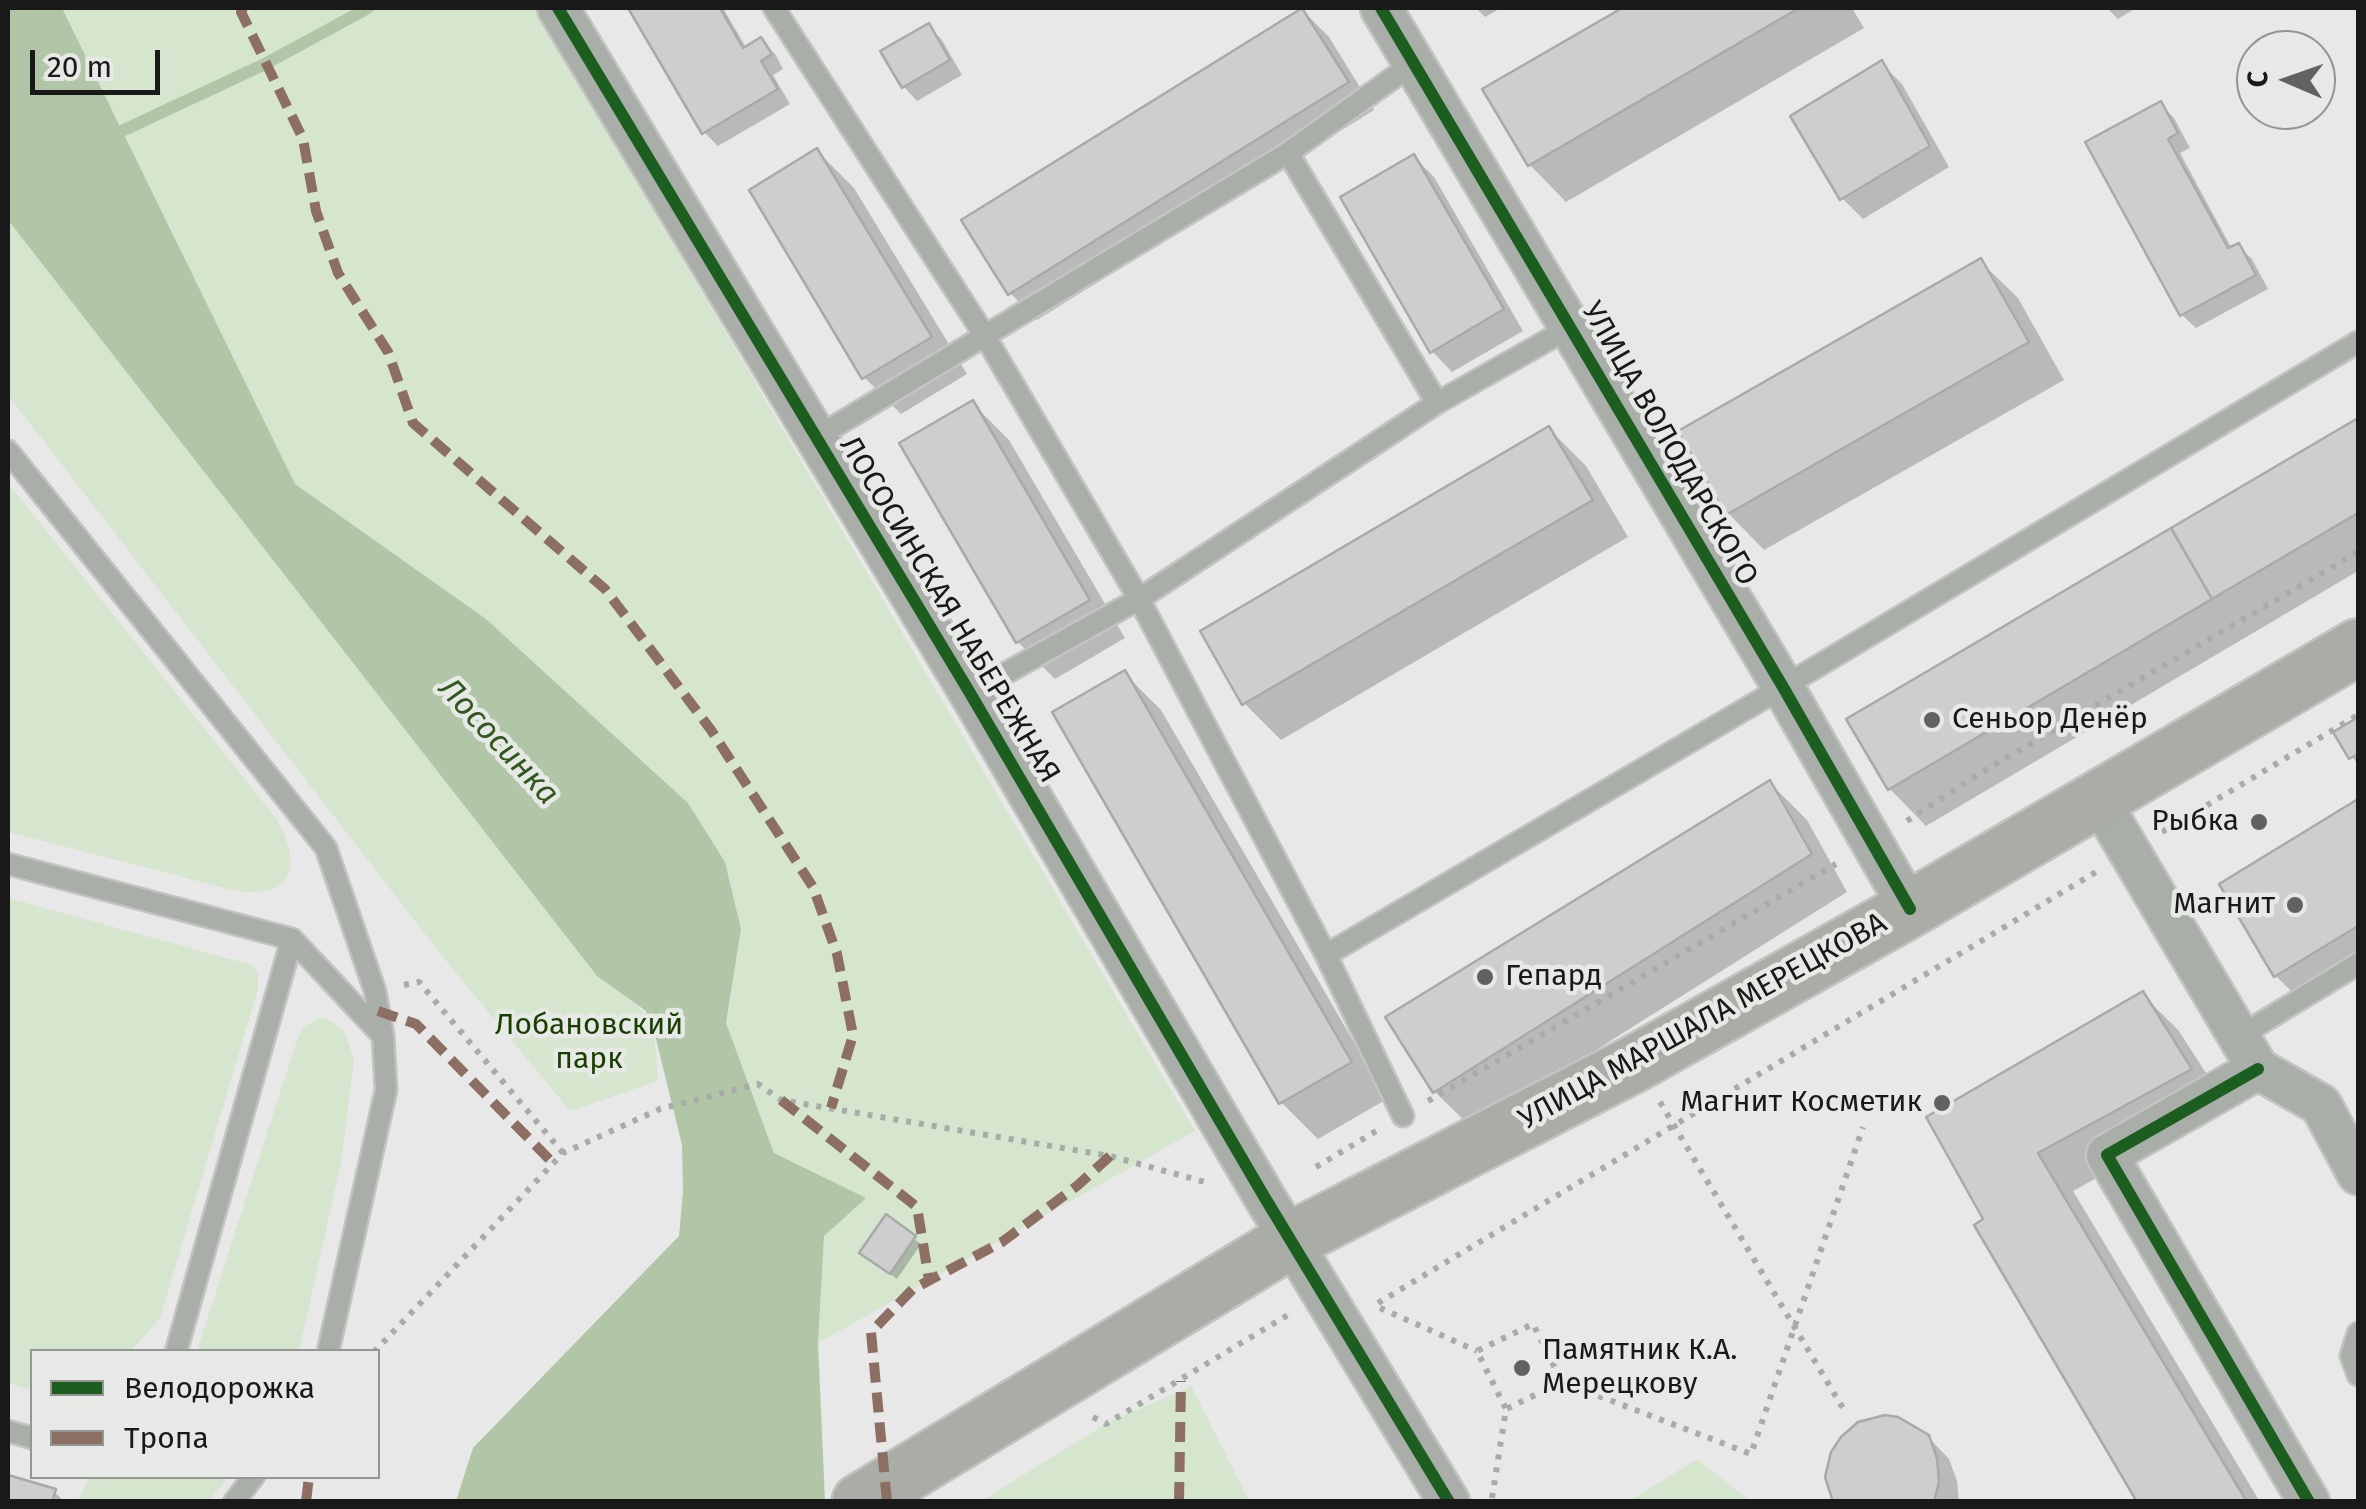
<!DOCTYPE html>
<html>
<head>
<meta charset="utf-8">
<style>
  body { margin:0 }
  #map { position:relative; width:2366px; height:1509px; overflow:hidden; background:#e7e8e7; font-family:"Fira Sans",sans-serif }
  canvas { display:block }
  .frame { position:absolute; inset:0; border:10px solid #181918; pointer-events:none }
  .legend { position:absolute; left:30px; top:1349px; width:350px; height:130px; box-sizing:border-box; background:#e7e9e6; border:2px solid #949694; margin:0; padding:12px 18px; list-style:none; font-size:30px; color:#181918 }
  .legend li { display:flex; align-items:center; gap:20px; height:50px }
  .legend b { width:50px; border:2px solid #949694 }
  .north { position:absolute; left:2236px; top:30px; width:100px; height:100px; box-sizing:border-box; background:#e7e9e6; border:2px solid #949694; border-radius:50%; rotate:272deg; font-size:28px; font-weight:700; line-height:40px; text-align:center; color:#181918 }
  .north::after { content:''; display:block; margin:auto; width:35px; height:45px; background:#606160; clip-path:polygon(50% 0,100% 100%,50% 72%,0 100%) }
  .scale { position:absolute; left:30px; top:50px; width:130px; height:45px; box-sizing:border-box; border:5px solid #181918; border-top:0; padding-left:12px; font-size:30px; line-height:35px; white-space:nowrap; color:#181918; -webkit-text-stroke:8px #e7e9e6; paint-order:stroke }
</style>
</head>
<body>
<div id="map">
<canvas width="2366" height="1509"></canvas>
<div class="frame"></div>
<ul class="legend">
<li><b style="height:12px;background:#1b5e20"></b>Велодорожка</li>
<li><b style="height:12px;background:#8d6e63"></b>Тропа</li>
</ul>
<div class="north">С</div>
<div class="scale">20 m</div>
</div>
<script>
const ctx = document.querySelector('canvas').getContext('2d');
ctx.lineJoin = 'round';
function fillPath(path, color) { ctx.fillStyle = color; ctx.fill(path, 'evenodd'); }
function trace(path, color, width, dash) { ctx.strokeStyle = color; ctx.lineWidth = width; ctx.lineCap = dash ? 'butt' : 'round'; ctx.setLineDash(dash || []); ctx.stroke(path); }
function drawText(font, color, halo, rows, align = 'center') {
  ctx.font = font + ' "Fira Sans",sans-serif'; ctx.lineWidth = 9; ctx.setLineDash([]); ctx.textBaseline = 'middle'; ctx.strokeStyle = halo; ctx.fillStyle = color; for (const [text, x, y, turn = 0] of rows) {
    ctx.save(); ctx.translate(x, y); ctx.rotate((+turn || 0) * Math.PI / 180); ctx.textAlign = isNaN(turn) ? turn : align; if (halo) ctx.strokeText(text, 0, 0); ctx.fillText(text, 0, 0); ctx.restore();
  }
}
const green = new Path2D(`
  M 62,8 L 535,8 L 1195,1131 L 818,1343 L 824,1236 L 798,1166 L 774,1153 L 726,1023 L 741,929 L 725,862 L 688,803 L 486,619 L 295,484 Z
  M 8,220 L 597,976 C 651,1015 655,1012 658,1081 L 570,1111 L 439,952 L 8,395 Z
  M 8,483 L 275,817 C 304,864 294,901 233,890 L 8,832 Z
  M 8,898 L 252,965 L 258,975 L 258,989 L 160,1318 L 131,1351 L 32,1352 L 32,1390 L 8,1383 Z
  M 319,1018 L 331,1021 L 345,1033 L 354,1060 L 341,1162 L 299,1351 L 197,1351 L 295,1046 L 303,1028 Z
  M 1191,1386 L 1249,1501 L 981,1501 L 1106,1424 Z
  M 1697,1459 L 1750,1501 L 1630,1501 Z
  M 90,1477 L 90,1476 L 228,1477 L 209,1501 L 77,1501 Z`);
const water = new Path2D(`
  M 8,8 L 62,8 L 295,484 L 486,619 L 688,803 L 725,862 L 741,929 L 726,1023 L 774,1153 L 866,1198 L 824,1236 L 818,1343 L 825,1501 L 456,1501 L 473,1448 L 679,1236 L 683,1192 L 682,1145 L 656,1039 L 646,1011 L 597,976 L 8,220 Z`);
const shadow = new Path2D(`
  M 631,8 L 723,8 L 747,49 L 761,41 L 775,54 L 783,69 L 773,75 L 790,104 L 718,146 L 704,132 Z
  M 1476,8 L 1501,8 L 1485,17 Z
  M 1627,8 L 1852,8 L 1864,28 L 1566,202 L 1530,165 L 1486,89 Z
  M 2107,8 L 2136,8 L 2118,19 Z
  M 1302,10 L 1329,37 L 1374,110 L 1037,320 L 1010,293 Z
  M 928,26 L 942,40 L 962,75 L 917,101 L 904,87 Z
  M 1881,63 L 1902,84 L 1949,167 L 1863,219 L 1842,198 Z
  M 2160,104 L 2174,118 L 2190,148 L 2180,153 L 2232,249 L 2238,246 L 2252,259 L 2268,289 L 2196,328 L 2182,315 Z
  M 817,151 L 854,188 L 967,374 L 901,414 L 864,377 Z
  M 1414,157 L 1434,177 L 1523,331 L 1452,372 L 1432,351 Z
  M 1981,262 L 2018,298 L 2064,380 L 1764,550 L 1728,513 Z
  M 972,403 L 1009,440 L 1125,638 L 1055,679 L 1018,642 Z
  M 2358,421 L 2358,571 L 1926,826 L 1890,789 L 1850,720 Z
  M 1549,429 L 1586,466 L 1628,537 L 1281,740 L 1244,703 Z
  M 1124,673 L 1161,710 L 1387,1099 L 1318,1139 L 1281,1102 Z
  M 2358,720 L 2358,765 L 2336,732 Z
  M 1770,783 L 1807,820 L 1847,892 L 1472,1128 L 1435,1092 Z
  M 2358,802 L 2358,969 L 2303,1003 L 2276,976 L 2222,885 Z
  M 2142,994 L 2179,1031 L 2227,1106 L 2073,1191 L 2260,1502 L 2140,1502 L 1986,1220 Z
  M 886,1218 L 921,1244 L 897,1279 L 868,1259 Z
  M 1928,1437 L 1949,1459 L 1957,1481 L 1959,1502 L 1836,1502 Z
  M 8,1478 L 54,1492 L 61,1498 L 60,1502 L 8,1502 Z`);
const stream = new Path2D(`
  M 111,136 L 265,64 L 368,8`);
const building = new Path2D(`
  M 628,8 L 720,8 L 743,48 L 761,37 L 772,54 L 761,61 L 778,89 L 702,134 Z
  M 1302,8 L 1349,82 L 1008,295 L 961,220 Z
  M 1622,8 L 1799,8 L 1528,166 L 1482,89 Z
  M 929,23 L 950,60 L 902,88 L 880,51 Z
  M 1882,60 L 1930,146 L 1840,200 L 1790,116 Z
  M 2161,101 L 2178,133 L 2168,139 L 2228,248 L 2239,243 L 2256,275 L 2180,316 L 2085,142 Z
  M 817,148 L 932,337 L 862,379 L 749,190 Z
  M 1414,154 L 1504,309 L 1430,353 L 1340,197 Z
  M 1981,258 L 2029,342 L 1726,515 L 1678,431 Z
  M 973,400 L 1090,600 L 1016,643 L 899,443 Z
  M 2358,418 L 2358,513 L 2212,599 L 2171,528 Z
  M 1549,426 L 1593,500 L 1242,705 L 1200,631 Z
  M 2171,528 L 2212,599 L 1888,790 L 1846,719 Z
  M 1125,670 L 1352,1062 L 1279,1104 L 1052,712 Z
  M 2358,717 L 2358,754 L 2349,759 L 2333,732 Z
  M 1770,780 L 1812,854 L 1433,1093 L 1385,1017 Z
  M 2358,799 L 2358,926 L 2274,977 L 2219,884 Z
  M 2143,991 L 2192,1069 L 2038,1153 L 2247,1502 L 2137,1502 L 1974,1225 L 1983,1219 L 1926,1117 Z
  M 886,1214 L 916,1236 L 890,1274 L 859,1253 Z
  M 1885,1415 L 1898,1417 L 1929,1435 L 1937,1458 L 1939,1482 L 1934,1502 L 1833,1502 L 1825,1477 L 1831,1452 L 1841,1437 L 1858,1422 Z
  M 8,1475 L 56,1489 L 52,1502 L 8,1502 Z`);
const path = new Path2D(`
  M 1907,821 L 1977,775 L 2358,552
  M 2162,832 L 2358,715
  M 404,985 L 419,982 L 563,1153
  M 1428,1101 L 1836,864
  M 1660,1102 L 1844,1410
  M 1316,1167 L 1378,1130
  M 1378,1303 L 2096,872
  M 1380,1308 L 1477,1351
  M 374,1352 L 563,1153 L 660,1109 L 758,1084 L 781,1100 L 1110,1156 L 1205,1182
  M 1562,1382 L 1751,1454 L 1863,1127
  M 1093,1417 L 1106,1424 L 1288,1315
  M 1492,1498 L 1506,1409 L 1477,1351 L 1533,1324 L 1562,1382 L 1506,1409`);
const service = new Path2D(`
  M 774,8 L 985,336 L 1139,599 L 1326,955
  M 1288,153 L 1437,403
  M 817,437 L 1288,153 L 1414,63
  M 8,451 L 326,848 L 375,991 L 383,1035 L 386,1090 L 328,1352
  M 970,693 L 1139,599 L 1437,403 L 1571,327
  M 8,864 L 292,939 L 381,1034
  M 2238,1037 L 2358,964
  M 1403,1116 L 1326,955 L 1783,687 L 2358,342
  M 2358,1333 L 2351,1356 L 2358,1375
  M 176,1352 L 292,939
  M 8,1431 L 32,1438
  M 234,1502 L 254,1476`);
const minor = new Path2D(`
  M 558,8 L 970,693 L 1265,1198 L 1449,1502
  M 1381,8 L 1783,687 L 1910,909
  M 2099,800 L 2258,1069 L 2321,1105 L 2358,1174
  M 2258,1069 L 2107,1155 L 2309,1502`);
const secondary = new Path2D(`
  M 860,1502 L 1291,1240 L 1636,1063 L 1910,909 L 2358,647`);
const quiet = new Path2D(`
  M 243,8 L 241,12 L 303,139 L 316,211 L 338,273 L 388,352 L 413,423 L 605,589 L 711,730 L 813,887 L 837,954 L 853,1035 L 831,1108
  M 378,1011 L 416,1024 L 553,1163
  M 781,1100 L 917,1207 L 929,1280
  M 306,1502 L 309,1476
  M 887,1502 L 871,1332 L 913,1289 L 1002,1242 L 1078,1185 L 1110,1156
  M 1179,1502 L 1181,1381`);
const cycleway = new Path2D(`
  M 558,8 L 970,693 L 1265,1198 L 1449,1502
  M 1381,8 L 1783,687 L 1910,909
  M 2258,1069 L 2107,1155 L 2309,1502`);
const markers = [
  [1932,720,10,"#606160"],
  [2259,822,10,"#606160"],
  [2295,905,10,"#606160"],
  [1485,977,10,"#606160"],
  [1942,1103,10,"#606160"],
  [1522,1368,10,"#606160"]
];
const streetNames = [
  ["УЛИЦА ВОЛОДАРСКОГО",1669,444,60],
  ["ЛОСОСИНСКАЯ НАБЕРЕЖНАЯ",949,610,59],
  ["УЛИЦА МАРШАЛА МЕРЕЦКОВА",1703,1022,-29]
];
const poiNames = [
  ["Сеньор Денёр",1952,720],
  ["Рыбка",2239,822,"right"],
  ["Магнит",2275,905,"right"],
  ["Гепард",1505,977],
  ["Магнит Косметик",1922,1103,"right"],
  ["Памятник К.А.",1542,1351],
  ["Мерецкову",1542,1385]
];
const parkNames = [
  ["Лобановский",589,1026],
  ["парк",589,1060]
];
const waterNames = [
  ["Лососинка",498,742,47]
];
fillPath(green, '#d5e5ce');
fillPath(water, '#b0c6a7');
fillPath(shadow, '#0003');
trace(stream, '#b0c6a7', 12);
fillPath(building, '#cdcecd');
trace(building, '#a8a9a8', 2.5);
trace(service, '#c2c3c2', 25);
trace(minor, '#c2c3c2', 45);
trace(secondary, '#c2c3c2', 60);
trace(path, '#a8aba7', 6, [5, 8]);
trace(service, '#aaaea8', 20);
trace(minor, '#aaaea8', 40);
trace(secondary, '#a9ada6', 55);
trace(quiet, '#8d6e63', 10, [20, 10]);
trace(cycleway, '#1b5e20', 12);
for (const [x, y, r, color] of markers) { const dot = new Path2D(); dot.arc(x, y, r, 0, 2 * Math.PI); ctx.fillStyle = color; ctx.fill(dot); trace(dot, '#e7e9e6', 4); }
drawText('30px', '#181918', '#e7e9e6', streetNames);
drawText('30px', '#181918', '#e7e9e6', poiNames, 'left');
drawText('30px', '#183f00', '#e7e9e6', parkNames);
drawText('italic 32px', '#31581d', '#e7e9e6', waterNames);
</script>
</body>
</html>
